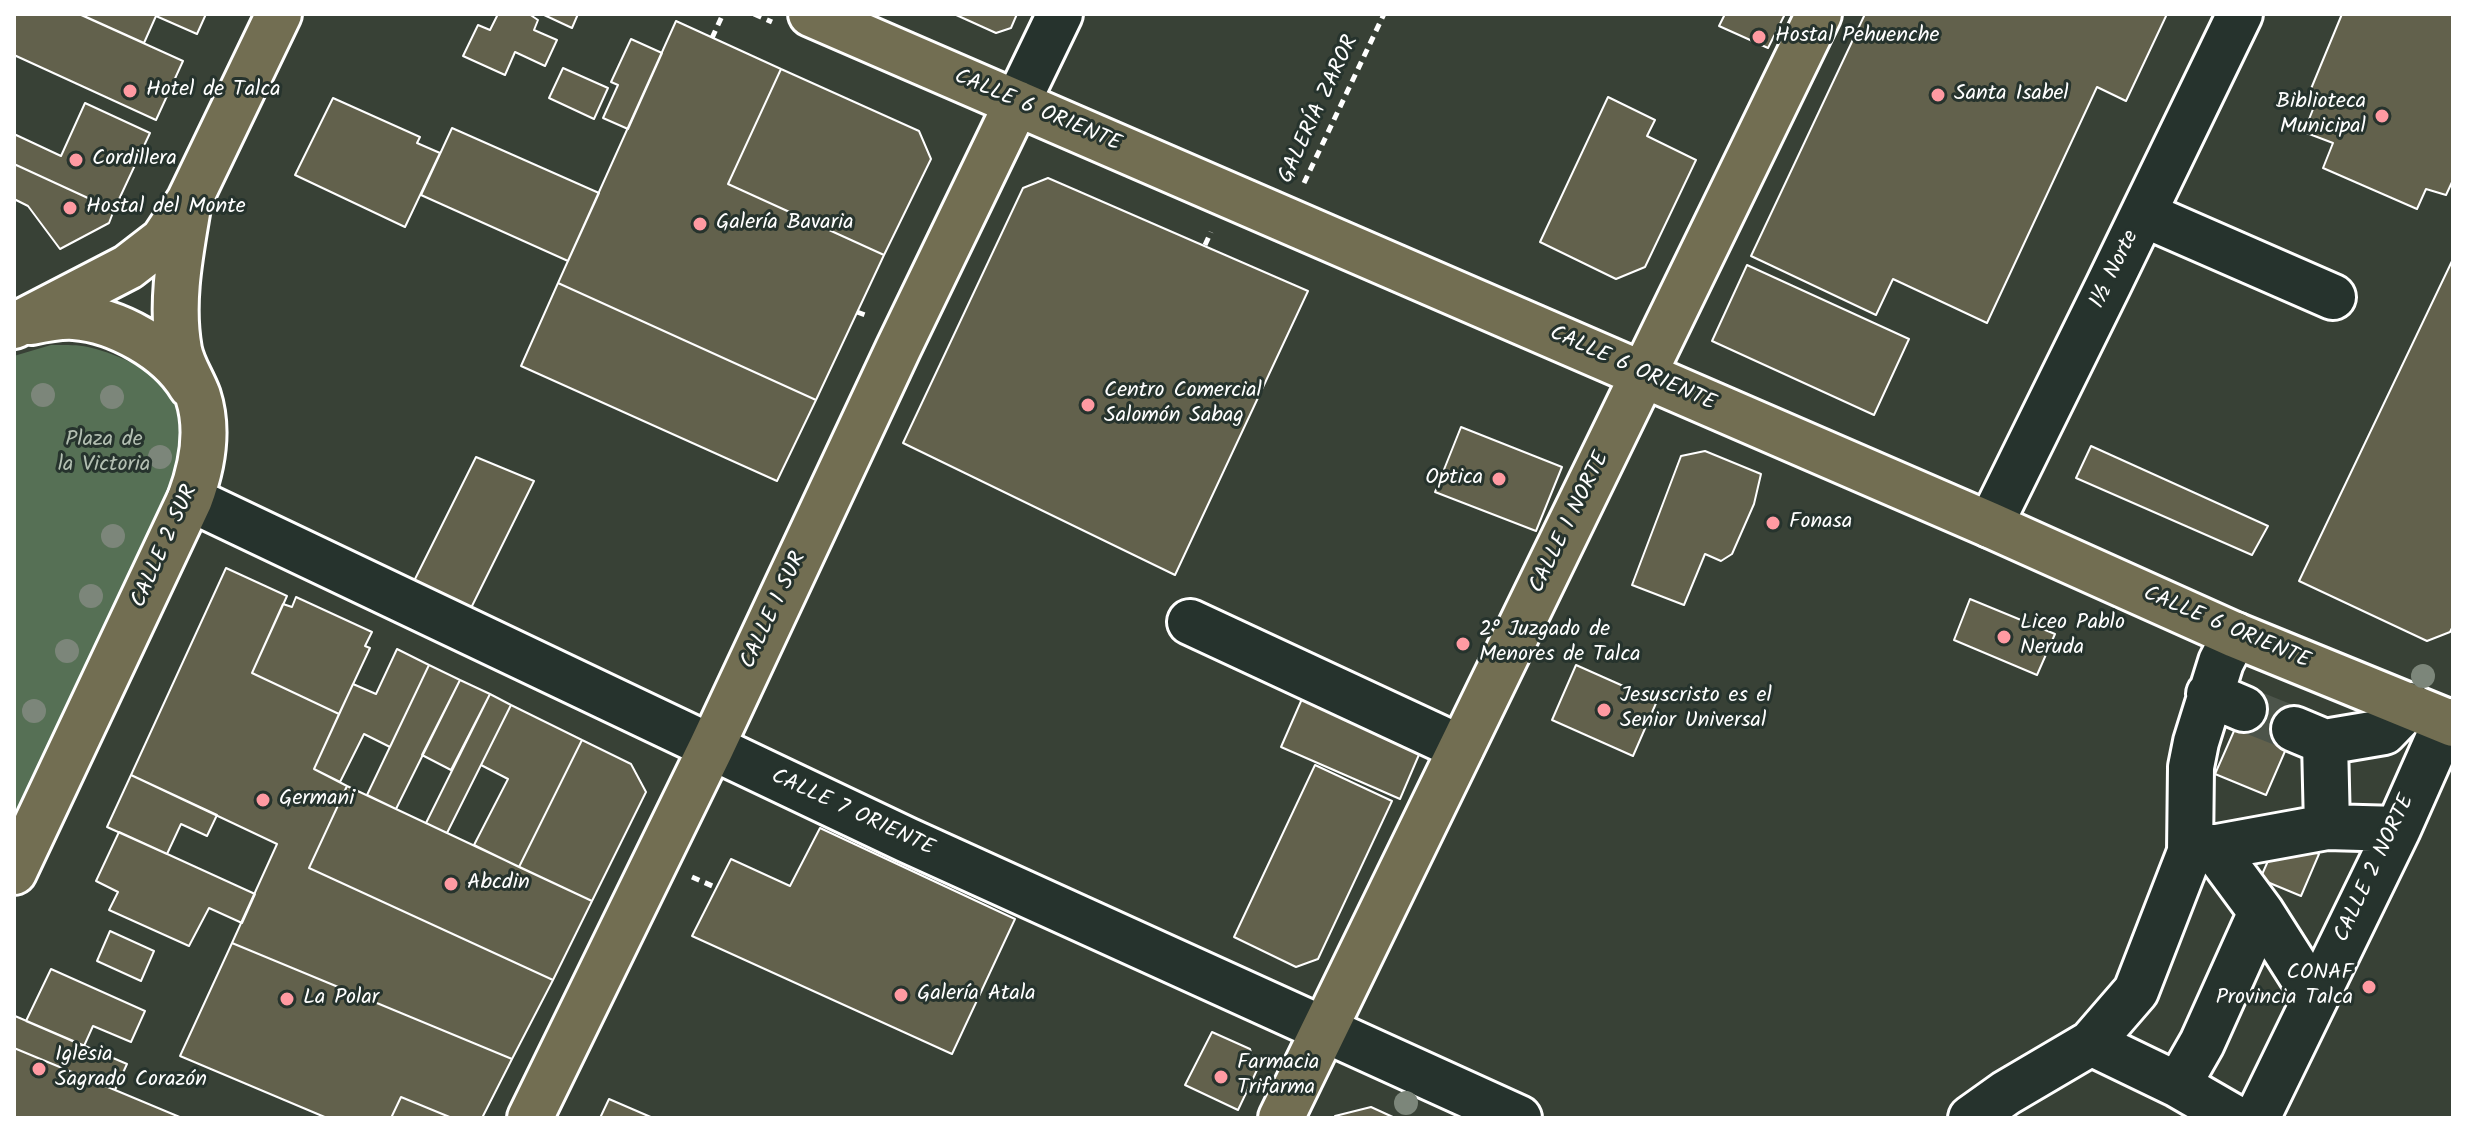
<!DOCTYPE html>
<html>
<head>
<meta charset="utf-8">
<style>
  body { margin:0 }
  #map { position:relative; width:2467px; height:1132px; overflow:hidden; background:#384136; font-family:Kalam,sans-serif }
  canvas { display:block }
  .frame { position:absolute; inset:0; border:16px solid #fff; pointer-events:none }
</style>
</head>
<body>
<div id="map">
<canvas width="2467" height="1132"></canvas>
<div class="frame"></div>
</div>
<script>
const ctx = document.querySelector('canvas').getContext('2d');
ctx.lineJoin = 'round';
function fillPath(path, color) { ctx.fillStyle = color; ctx.fill(path, 'evenodd'); }
function trace(path, color, width, dash) { ctx.strokeStyle = color; ctx.lineWidth = width; ctx.lineCap = dash ? 'butt' : 'round'; ctx.setLineDash(dash || []); ctx.stroke(path); }
function drawText(font, color, halo, rows, align = 'center') {
  ctx.font = font + ' Kalam,sans-serif'; ctx.lineWidth = 6; ctx.setLineDash([]); ctx.textBaseline = 'middle'; ctx.strokeStyle = halo; ctx.fillStyle = color; for (const [text, x, y, turn = 0] of rows) {
    ctx.save(); ctx.translate(x, y); ctx.rotate((+turn || 0) * Math.PI / 180); ctx.textAlign = isNaN(turn) ? turn : align; if (halo) ctx.strokeText(text, 0, 0); ctx.fillText(text, 0, 0); ctx.restore();
  }
}
const green = new Path2D(`
  M 51,345 C 67,345 81,344 96,349 C 125,357 165,377 181,404 C 187,414 191,428 195,439 L 14,868 L 14,356 Z`);
const building = new Path2D(`
  M 14,14 L 79,14 L 183,61 L 156,120 L 14,55 Z
  M 85,14 L 206,14 L 197,34 L 156,16 L 144,43 L 84,16 Z
  M 498,14 L 529,14 L 538,20 L 534,30 L 557,40 L 545,66 L 515,52 L 505,75 L 463,56 L 478,25 L 490,30 Z
  M 542,14 L 578,14 L 572,28 Z
  M 954,14 L 1017,14 L 1011,28 L 996,33 Z
  M 1725,14 L 1785,14 L 1768,48 L 1719,26 Z
  M 1865,14 L 2167,14 L 2126,101 L 2097,87 L 1987,323 L 1893,279 L 1876,315 L 1751,256 Z
  M 2342,14 L 2453,14 L 2453,180 L 2446,195 L 2426,189 L 2417,209 L 2323,168 L 2333,143 L 2304,132 L 2317,99 L 2308,96 Z
  M 676,21 L 781,69 L 728,184 L 884,255 L 816,400 L 558,283 Z
  M 631,39 L 662,53 L 628,129 L 603,118 L 618,85 L 611,82 Z
  M 563,68 L 608,88 L 594,119 L 549,98 Z
  M 781,69 L 919,131 L 931,159 L 884,255 L 728,184 Z
  M 1608,97 L 1655,120 L 1647,136 L 1696,160 L 1645,267 L 1616,279 L 1540,242 Z
  M 333,98 L 420,137 L 417,143 L 440,153 L 405,227 L 295,175 Z
  M 85,103 L 150,133 L 114,210 L 14,164 L 14,134 L 61,156 Z
  M 452,128 L 599,193 L 568,261 L 421,195 Z
  M 14,164 L 114,210 L 109,223 L 60,249 L 28,206 L 14,199 Z
  M 1048,178 L 1308,291 L 1175,575 L 903,443 L 1023,188 Z
  M 2453,259 L 2453,626 L 2450,632 L 2427,641 L 2299,581 Z
  M 1747,265 L 1909,339 L 1874,415 L 1712,341 Z
  M 558,283 L 816,400 L 777,481 L 521,366 Z
  M 1461,427 L 1562,467 L 1536,531 L 1435,492 Z
  M 2091,446 L 2268,526 L 2252,555 L 2076,478 Z
  M 1705,451 L 1761,474 L 1754,504 L 1732,554 L 1721,561 L 1705,554 L 1684,605 L 1632,585 L 1681,456 Z
  M 476,457 L 534,481 L 471,608 L 414,581 Z
  M 226,568 L 287,596 L 252,673 L 339,714 L 314,769 L 347,786 L 309,868 L 553,980 L 512,1059 L 232,943 L 277,844 L 131,775 Z
  M 296,597 L 372,632 L 365,646 L 370,648 L 339,714 L 252,673 L 283,604 L 292,607 Z
  M 1970,599 L 2055,634 L 2037,675 L 1954,640 Z
  M 397,649 L 429,665 L 390,747 L 364,734 L 340,782 L 314,769 L 353,684 L 376,694 Z
  M 429,665 L 460,680 L 396,809 L 367,795 Z
  M 1576,665 L 1657,701 L 1633,756 L 1552,720 Z
  M 460,680 L 490,694 L 451,770 L 422,755 Z
  M 1305,692 L 1424,743 L 1400,799 L 1281,747 Z
  M 490,694 L 511,705 L 447,833 L 426,823 Z
  M 2249,697 L 2299,719 L 2266,795 L 2215,774 Z
  M 511,705 L 582,740 L 519,867 L 474,845 L 508,779 L 481,765 Z
  M 582,740 L 631,764 L 646,792 L 592,901 L 519,867 Z
  M 1315,765 L 1392,801 L 1318,959 L 1296,967 L 1234,937 Z
  M 131,775 L 217,815 L 207,836 L 181,824 L 167,854 L 107,827 Z
  M 347,786 L 592,901 L 553,980 L 309,868 Z
  M 820,828 L 1015,919 L 952,1054 L 692,936 L 731,859 L 790,886 Z
  M 119,832 L 255,894 L 242,923 L 209,908 L 189,946 L 109,910 L 118,892 L 96,881 Z
  M 2279,836 L 2319,854 L 2301,896 L 2260,879 Z
  M 110,931 L 154,951 L 141,981 L 97,961 Z
  M 232,943 L 512,1059 L 482,1118 L 452,1118 L 401,1097 L 391,1118 L 327,1118 L 180,1056 Z
  M 51,969 L 145,1011 L 131,1042 L 93,1026 L 84,1046 L 26,1021 Z
  M 15,1016 L 127,1064 L 115,1090 L 14,1048 Z
  M 1212,1032 L 1250,1049 L 1257,1070 L 1238,1110 L 1185,1085 Z
  M 14,1048 L 115,1090 L 182,1118 L 14,1118 Z
  M 401,1097 L 452,1118 L 391,1118 Z
  M 609,1099 L 653,1118 L 600,1118 Z
  M 1371,1107 L 1395,1118 L 1334,1118 L 1335,1116 Z`);
const minorTunnel = new Path2D(`
  M 2244,709 L 2294,729`);
const path = new Path2D(`
  M 754,14 L 772,22
  M 712,38 L 723,14
  M 1304,183 L 1384,14
  M 1205,245 L 1211,232
  M 857,312 L 868,316
  M 692,877 L 717,888`);
const minor = new Path2D(`
  M 1017,103 L 1060,14
  M 2143,214 L 2333,297
  M 190,499 L 907,840 L 1519,1118
  M 1990,525 L 2108,286 L 2240,14
  M 1190,622 L 1461,748
  M 2209,694 L 2244,709
  M 2294,729 L 2325,742 L 2327,827
  M 2325,742 L 2384,732 L 2410,705
  M 2213,847 L 2261,912 L 2315,997
  M 2190,852 L 2327,827 L 2398,829
  M 2091,1043 L 2178,1085 L 2202,1043 L 2261,912
  M 2178,1085 L 2235,1118
  M 1971,1118 L 2006,1093 L 2091,1043 L 2136,991 L 2190,852 L 2191,767 L 2196,742 L 2221,662 L 2235,635
  M 2257,1118 L 2398,829 L 2446,721`);
const major = new Path2D(`
  M 811,14 L 1990,525 L 2235,635 L 2453,724
  M 31,322 C 45,319 60,316 74,317 C 116,320 169,349 191,386
  M 14,326 L 128,267 L 163,240 L 189,201 L 279,14
  M 14,872 L 190,499 C 202,467 209,430 198,396 C 192,380 182,366 179,350 C 170,300 181,250 189,201
  M 530,1118 L 711,748 L 898,349 L 1017,103
  M 1281,1118 L 1819,14`);
const trees = [
  [43,395],
  [112,397],
  [160,457],
  [113,536],
  [91,596],
  [67,651],
  [2423,676],
  [34,711],
  [1406,1103]
];
const markers = [
  [1759,37,8,"#ff9aa2"],
  [130,91,8,"#ff9aa2"],
  [1938,95,8,"#ff9aa2"],
  [2382,116,8,"#ff9aa2"],
  [76,160,8,"#ff9aa2"],
  [70,208,8,"#ff9aa2"],
  [700,224,8,"#ff9aa2"],
  [1088,405,8,"#ff9aa2"],
  [1499,479,8,"#ff9aa2"],
  [1773,523,8,"#ff9aa2"],
  [2004,637,8,"#ff9aa2"],
  [1463,644,8,"#ff9aa2"],
  [1604,710,8,"#ff9aa2"],
  [263,800,8,"#ff9aa2"],
  [451,884,8,"#ff9aa2"],
  [2369,987,8,"#ff9aa2"],
  [901,995,8,"#ff9aa2"],
  [287,999,8,"#ff9aa2"],
  [39,1069,8,"#ff9aa2"],
  [1221,1077,8,"#ff9aa2"]
];
const poiNames = [
  ["Hostal Pehuenche",1775,37],
  ["Hotel de Talca",146,91],
  ["Santa Isabel",1954,95],
  ["Biblioteca",2366,103,"right"],
  ["Municipal",2366,128,"right"],
  ["Cordillera",92,160],
  ["Hostal del Monte",86,208],
  ["Galería Bavaria",716,224],
  ["Centro Comercial",1104,392],
  ["Salomón Sabag",1104,417],
  ["Optica",1483,479,"right"],
  ["Fonasa",1789,523],
  ["Liceo Pablo",2020,624],
  ["Neruda",2020,649],
  ["2° Juzgado de",1479,631],
  ["Menores de Talca",1479,656],
  ["Jesuscristo es el",1620,697],
  ["Senior Universal",1620,722],
  ["Germani",279,800],
  ["Abcdin",467,884],
  ["CONAF",2353,974,"right"],
  ["Provincia Talca",2353,999,"right"],
  ["Galería Atala",917,995],
  ["La Polar",303,999],
  ["Iglesia",55,1056],
  ["Sagrado Corazón",55,1081],
  ["Farmacia",1237,1064],
  ["Trifarma",1237,1089]
];
const streetNames = [
  ["GALERÍA ZAROR",1320,110,-65],
  ["CALLE 6 ORIENTE",1037,112,23],
  ["1½ Norte",2116,270,-64],
  ["CALLE 6 ORIENTE",1632,370,24],
  ["CALLE 1 NORTE",1571,523,-64],
  ["CALLE 2 SUR",166,547,-66],
  ["CALLE 1 SUR",775,611,-65],
  ["CALLE 6 ORIENTE",2226,629,23],
  ["CALLE 7 ORIENTE",852,814,25],
  ["CALLE 2 NORTE",2376,869,-65]
];
const parkNames = [
  ["Plaza de",104,441],
  ["la Victoria",104,466]
];
fillPath(green, '#567055');
fillPath(building, '#62614c');
trace(building, '#fff', 2);
trace(minorTunnel, '#4c544a', 44, [44, 22]);
trace(minor, '#fff', 50);
trace(major, '#fff', 50);
trace(path, '#fff', 5, [8, 6]);
trace(minor, '#26332d', 44);
trace(major, '#726e52', 44);
ctx.fillStyle = '#7c867a';
for (const [x, y] of trees) { ctx.beginPath(); ctx.arc(x, y, 12, 0, 2 * Math.PI); ctx.fill(); }
for (const [x, y, r, color] of markers) { const dot = new Path2D(); dot.arc(x, y, r, 0, 2 * Math.PI); ctx.fillStyle = color; ctx.fill(dot); trace(dot, '#26332d', 3); }
drawText('22px', '#fff', '#26332d', poiNames, 'left');
drawText('22px', '#fff', '#26332d', streetNames);
drawText('22px', '#b3bfb2', '#26332d', parkNames);
</script>
</body>
</html>
